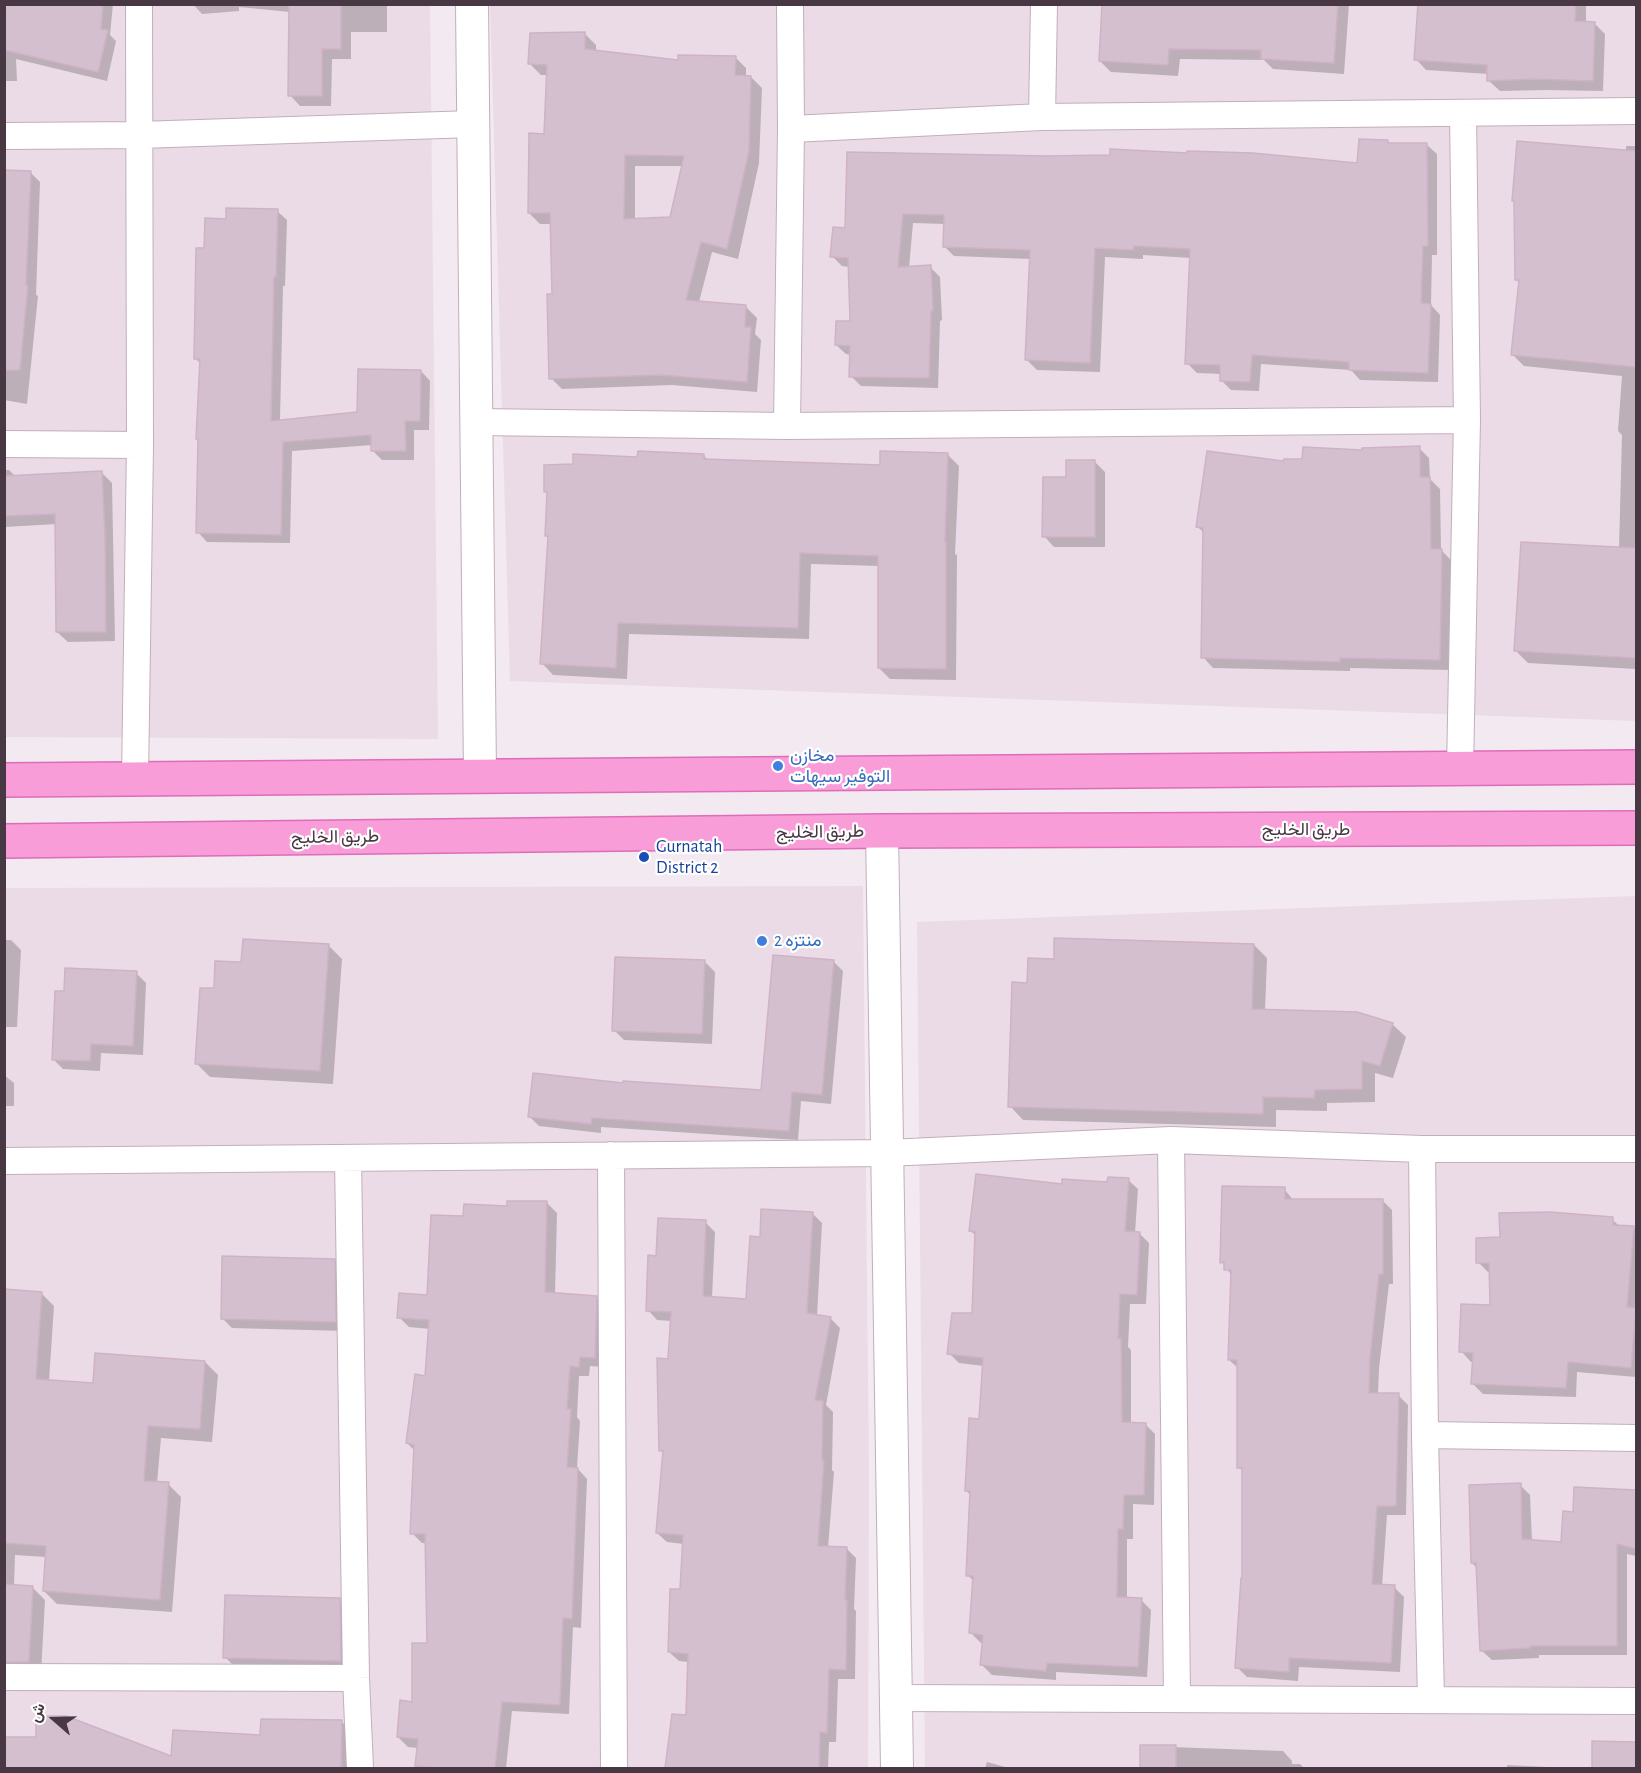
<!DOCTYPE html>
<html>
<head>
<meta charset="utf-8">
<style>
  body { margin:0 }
  #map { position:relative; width:1641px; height:1773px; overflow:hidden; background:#f3e9f0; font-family:"Alegreya Sans",Vazirmatn,sans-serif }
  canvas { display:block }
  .frame { position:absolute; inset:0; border:6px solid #473843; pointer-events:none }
  .north { position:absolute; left:24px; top:1689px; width:60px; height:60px; -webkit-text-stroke:4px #fff; paint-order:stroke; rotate:290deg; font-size:16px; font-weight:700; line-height:24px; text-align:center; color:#473843 }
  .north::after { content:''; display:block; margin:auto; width:21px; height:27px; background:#473843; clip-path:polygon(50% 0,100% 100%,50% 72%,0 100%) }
</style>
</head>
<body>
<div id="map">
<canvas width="1641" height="1773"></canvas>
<div class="frame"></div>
<div class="north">ش</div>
</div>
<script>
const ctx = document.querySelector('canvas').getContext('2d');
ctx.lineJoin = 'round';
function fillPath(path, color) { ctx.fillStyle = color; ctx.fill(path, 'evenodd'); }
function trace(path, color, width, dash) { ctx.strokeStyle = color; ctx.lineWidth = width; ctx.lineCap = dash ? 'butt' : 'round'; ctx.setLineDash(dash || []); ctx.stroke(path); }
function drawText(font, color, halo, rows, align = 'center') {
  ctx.font = font + ' "Alegreya Sans",Vazirmatn,sans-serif'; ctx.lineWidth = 4.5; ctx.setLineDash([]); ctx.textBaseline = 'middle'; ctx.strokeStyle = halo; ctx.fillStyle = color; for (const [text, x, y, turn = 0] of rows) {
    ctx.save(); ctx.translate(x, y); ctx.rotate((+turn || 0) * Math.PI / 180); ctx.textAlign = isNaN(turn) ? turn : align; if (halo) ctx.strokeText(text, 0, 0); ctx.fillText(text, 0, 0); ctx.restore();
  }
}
const residential = new Path2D(`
  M 5,5 L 430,5 L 438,739 L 5,737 Z
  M 490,5 L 1636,5 L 1636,721 L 510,681 Z
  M 863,886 L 869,1479 L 868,1768 L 5,1768 L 4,888 Z
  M 1636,896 L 1636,1768 L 925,1768 L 917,922 Z`);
const shadow = new Path2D(`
  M 4,4 L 113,4 L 110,35 L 116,41 L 107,81 L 16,59 L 17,81 L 4,81 Z
  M 193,4 L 387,4 L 387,32 L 351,32 L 351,59 L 332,59 L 331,106 L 300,106 L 290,95 L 290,12 L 239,7 L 239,11 L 202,14 Z
  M 1104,4 L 1349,4 L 1344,74 L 1273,69 L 1264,60 L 1180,59 L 1178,76 L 1111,72 L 1100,61 Z
  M 1419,4 L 1586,4 L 1586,23 L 1594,23 L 1605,34 L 1603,91 L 1546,90 L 1500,91 L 1489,81 L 1489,74 L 1426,70 L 1416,59 Z
  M 585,34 L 596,45 L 596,52 L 680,62 L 735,57 L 746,68 L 746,77 L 751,77 L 762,88 L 759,163 L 738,259 L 712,252 L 699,302 L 746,307 L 757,318 L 755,334 L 761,340 L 757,392 L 672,385 L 562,389 L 551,378 L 553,296 L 551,224 L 540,224 L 529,213 L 545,136 L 548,75 L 541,75 L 530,64 ZM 635,166 L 683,166 L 671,219 L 635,220 Z
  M 1388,142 L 1391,145 L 1427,145 L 1437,154 L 1437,255 L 1432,255 L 1431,305 L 1440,315 L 1438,382 L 1360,380 L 1351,370 L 1261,364 L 1259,391 L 1231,390 L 1221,380 L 1222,374 L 1197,373 L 1187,363 L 1191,258 L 1143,255 L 1143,259 L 1105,257 L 1100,372 L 1037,370 L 1027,360 L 1031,259 L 954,256 L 945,247 L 946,224 L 913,223 L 909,268 L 930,267 L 940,277 L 942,320 L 940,321 L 938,388 L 861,386 L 851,376 L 851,355 L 846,354 L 836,345 L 852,323 L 850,267 L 842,266 L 832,256 L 846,230 L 848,153 L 1359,165 Z
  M 1626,146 L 1636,146 L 1636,669 L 1528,663 L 1516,651 L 1619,549 L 1622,435 L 1618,431 L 1622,376 L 1524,366 L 1512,354 L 1520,283 L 1516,280 L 1626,151 Z
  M 4,171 L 30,172 L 40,182 L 36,295 L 38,296 L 27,404 L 4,400 Z
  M 277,211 L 287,220 L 285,286 L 283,286 L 280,421 L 359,413 L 421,371 L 430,381 L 429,430 L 414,430 L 414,460 L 382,460 L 372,450 L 372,445 L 292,451 L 290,543 L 207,542 L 198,532 L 201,364 L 195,358 L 206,249 L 227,220 Z
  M 1419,448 L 1429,458 L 1430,479 L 1440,489 L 1441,550 L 1452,561 L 1450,670 L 1350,668 L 1350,671 L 1213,668 L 1203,657 L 1204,533 L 1198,527 L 1285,463 L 1364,452 Z
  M 948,455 L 959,466 L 955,554 L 957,555 L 956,680 L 890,679 L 879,668 L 880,566 L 811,564 L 809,639 L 629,634 L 627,679 L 553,675 L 542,663 L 549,538 L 547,535 L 548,493 L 546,491 L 639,458 L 704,456 L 708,460 L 881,467 Z
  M 1095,462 L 1105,472 L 1105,547 L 1054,547 L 1044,536 L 1068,479 Z
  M 4,470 L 9,470 L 16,477 L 102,473 L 112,483 L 115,641 L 68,642 L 57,632 L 57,524 L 4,527 Z
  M 4,940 L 11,940 L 21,950 L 17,1027 L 4,1027 Z
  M 328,945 L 342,959 L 333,1084 L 210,1077 L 196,1063 L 215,990 L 243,964 Z
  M 1254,945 L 1267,958 L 1265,1011 L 1392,1024 L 1406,1037 L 1393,1078 L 1375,1073 L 1375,1102 L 1327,1103 L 1327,1111 L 1276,1110 L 1276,1127 L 1023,1120 L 1010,1106 L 1028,984 L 1055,961 Z
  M 704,961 L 715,972 L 712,1044 L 624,1040 L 614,1030 Z
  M 833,961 L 843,971 L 831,1104 L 801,1101 L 798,1140 L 601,1127 L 601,1133 L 539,1126 L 529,1116 L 624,1084 L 762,1091 Z
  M 136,973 L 146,983 L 143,1055 L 101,1053 L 100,1071 L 63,1069 L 53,1059 L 66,993 Z
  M 4,1075 L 14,1083 L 14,1106 L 4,1106 Z
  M 1128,1180 L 1138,1189 L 1135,1233 L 1139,1233 L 1149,1243 L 1146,1304 L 1130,1304 L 1128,1347 L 1131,1350 L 1131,1424 L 1145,1424 L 1155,1434 L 1154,1505 L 1133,1504 L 1133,1539 L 1127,1539 L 1127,1599 L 1141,1600 L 1151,1610 L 1147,1677 L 1056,1672 L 1056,1680 L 992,1675 L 982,1665 L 984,1643 L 981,1643 L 971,1633 L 974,1582 L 968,1575 L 971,1496 L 966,1490 L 980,1421 L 984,1366 L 959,1363 L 949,1353 L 973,1315 L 976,1236 L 971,1231 L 1063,1185 L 1109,1183 Z
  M 1284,1189 L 1294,1201 L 1382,1200 L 1392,1210 L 1393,1284 L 1389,1284 L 1379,1368 L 1378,1394 L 1398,1395 L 1408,1405 L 1406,1515 L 1387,1515 L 1382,1586 L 1394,1587 L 1404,1597 L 1400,1672 L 1299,1667 L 1298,1681 L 1247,1677 L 1237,1667 L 1244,1579 L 1243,1472 L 1239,1467 L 1238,1368 L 1229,1360 L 1232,1276 L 1222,1262 Z
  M 547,1203 L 557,1213 L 555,1294 L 596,1298 L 606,1308 L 604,1367 L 590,1366 L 589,1376 L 579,1376 L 577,1417 L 580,1421 L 577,1468 L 587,1479 L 581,1628 L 573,1627 L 569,1714 L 512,1711 L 506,1768 L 420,1768 L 417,1765 L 418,1748 L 408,1747 L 398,1737 L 414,1703 L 429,1644 L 426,1543 L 422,1543 L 412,1533 L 415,1451 L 407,1443 L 426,1377 L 430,1329 L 409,1327 L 399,1317 L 428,1297 L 464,1218 L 509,1208 Z
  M 812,1213 L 822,1223 L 817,1316 L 830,1318 L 840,1328 L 826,1405 L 833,1412 L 832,1470 L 834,1472 L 828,1548 L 847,1549 L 856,1558 L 854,1609 L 856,1611 L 855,1679 L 838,1679 L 836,1742 L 829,1742 L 828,1768 L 667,1768 L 673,1715 L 687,1717 L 689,1662 L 679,1661 L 669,1652 L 682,1591 L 684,1544 L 667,1542 L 657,1533 L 664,1454 L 660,1450 L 672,1321 L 657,1320 L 648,1310 L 658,1257 L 705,1222 L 715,1232 L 712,1298 L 748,1300 L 761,1238 Z
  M 1612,1219 L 1620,1227 L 1634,1228 L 1636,1231 L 1636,1377 L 1577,1372 L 1576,1397 L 1483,1394 L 1473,1384 L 1474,1362 L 1471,1362 L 1461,1351 L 1491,1307 L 1491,1272 L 1488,1272 L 1478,1262 L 1501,1239 Z
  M 334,1260 L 344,1270 L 345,1331 L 232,1328 L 222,1318 Z
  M 4,1291 L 41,1293 L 54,1306 L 49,1381 L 94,1384 L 205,1362 L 218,1375 L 212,1442 L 161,1438 L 157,1483 L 168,1484 L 181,1497 L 172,1612 L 57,1604 L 44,1591 L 46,1557 L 15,1555 L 14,1586 L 32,1587 L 45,1600 L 41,1674 L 4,1673 Z
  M 1520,1485 L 1530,1495 L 1532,1541 L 1563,1544 L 1574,1513 L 1575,1489 L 1636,1492 L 1636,1556 L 1627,1554 L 1627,1655 L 1539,1655 L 1539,1658 L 1492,1660 L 1481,1650 L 1477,1568 L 1472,1563 Z
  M 339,1600 L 349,1610 L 350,1670 L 235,1667 L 225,1657 Z
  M 341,1721 L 352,1732 L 351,1768 L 4,1768 L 4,1738 L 173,1758 L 262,1737 Z
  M 1594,1743 L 1636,1744 L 1636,1768 L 1593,1768 Z
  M 1142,1746 L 1283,1751 L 1292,1761 L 1292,1764 L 1300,1764 L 1304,1768 L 1141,1768 Z
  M 987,1762 L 1009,1768 L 985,1768 Z
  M 1507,1765 L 1567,1768 L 1507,1768 Z`);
const building = new Path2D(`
  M 4,4 L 103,4 L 101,29 L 108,30 L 98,72 L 4,50 Z
  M 289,4 L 341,4 L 341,49 L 322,49 L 322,96 L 288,96 Z
  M 1102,4 L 1338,4 L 1334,63 L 1261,59 L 1261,50 L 1169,49 L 1168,65 L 1099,61 Z
  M 1418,4 L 1576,4 L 1575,21 L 1595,22 L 1593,81 L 1534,79 L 1487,81 L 1487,65 L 1414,60 Z
  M 585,32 L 585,49 L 678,60 L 678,55 L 736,56 L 735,75 L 751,76 L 749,151 L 727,249 L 701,242 L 686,300 L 746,305 L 745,327 L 751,327 L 747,382 L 660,375 L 549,379 L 547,294 L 552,294 L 550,213 L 528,213 L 529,133 L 544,134 L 547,65 L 528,64 L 530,33 ZM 625,155 L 684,156 L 670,217 L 624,219 Z
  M 1359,139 L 1388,140 L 1388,143 L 1427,143 L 1428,246 L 1423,246 L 1421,303 L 1431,304 L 1428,373 L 1349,370 L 1349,362 L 1252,355 L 1250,382 L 1220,381 L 1220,365 L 1185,364 L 1190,249 L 1134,246 L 1133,250 L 1095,248 L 1090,363 L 1025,360 L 1030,250 L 943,247 L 944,215 L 903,214 L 898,267 L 931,265 L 933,311 L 931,311 L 929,378 L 849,377 L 850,346 L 835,345 L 836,321 L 850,321 L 848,258 L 830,257 L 833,227 L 845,228 L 847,152 L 1047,156 L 1110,155 L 1110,149 L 1187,153 L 1187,151 L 1253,153 L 1357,163 Z
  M 1517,141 L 1636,151 L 1636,367 L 1511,355 L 1519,280 L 1515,280 L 1514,201 L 1512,201 Z
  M 4,170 L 31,171 L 26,285 L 28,285 L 20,370 L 4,370 Z
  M 226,208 L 278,209 L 276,277 L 274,277 L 271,421 L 357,412 L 358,369 L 421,370 L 420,421 L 405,421 L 406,451 L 371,451 L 371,435 L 283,442 L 281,535 L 196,533 L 198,439 L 196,439 L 200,359 L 194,359 L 196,248 L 204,248 L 205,218 L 226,219 Z
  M 1420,446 L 1420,477 L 1430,477 L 1431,549 L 1442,549 L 1440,660 L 1340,658 L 1340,662 L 1201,658 L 1203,528 L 1196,527 L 1207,451 L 1283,461 L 1284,459 L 1302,459 L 1303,447 L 1362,450 L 1362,448 Z
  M 638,451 L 704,454 L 704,459 L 880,465 L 880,451 L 948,453 L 945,542 L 946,542 L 946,669 L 878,668 L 878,556 L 800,553 L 798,628 L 618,623 L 616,668 L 540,664 L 548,536 L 545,536 L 547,492 L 544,492 L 544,465 L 573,464 L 573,454 L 637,457 Z
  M 1066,460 L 1095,460 L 1095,537 L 1042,537 L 1043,477 L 1066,477 Z
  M 102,471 L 105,535 L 106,632 L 56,632 L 55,514 L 4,516 L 4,476 Z
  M 1521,542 L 1636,548 L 1636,658 L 1514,651 Z
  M 1054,938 L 1254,944 L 1252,1009 L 1357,1012 L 1393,1023 L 1380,1066 L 1362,1061 L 1362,1089 L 1315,1090 L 1314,1098 L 1263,1097 L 1263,1114 L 1008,1107 L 1012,982 L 1027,983 L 1028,958 L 1054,959 Z
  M 243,939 L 329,944 L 320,1071 L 195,1064 L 200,988 L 214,988 L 215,961 L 241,962 Z
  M 773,955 L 834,960 L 822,1095 L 792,1092 L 789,1131 L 592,1118 L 591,1124 L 528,1117 L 533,1073 L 623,1083 L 623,1081 L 761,1090 Z
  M 615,957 L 705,960 L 702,1034 L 612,1031 Z
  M 65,968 L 137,971 L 133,1046 L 91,1044 L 90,1061 L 52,1060 L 55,991 L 64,991 Z
  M 976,1174 L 1062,1184 L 1062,1179 L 1107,1182 L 1108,1177 L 1129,1178 L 1125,1231 L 1140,1232 L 1137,1295 L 1120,1294 L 1118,1339 L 1121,1338 L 1122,1422 L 1146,1423 L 1144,1495 L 1124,1495 L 1123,1529 L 1118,1529 L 1117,1597 L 1142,1598 L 1138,1667 L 1047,1663 L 1046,1671 L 980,1665 L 983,1635 L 969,1633 L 973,1576 L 966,1576 L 970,1491 L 965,1491 L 969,1418 L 979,1419 L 983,1358 L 947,1354 L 952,1313 L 972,1313 L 975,1232 L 969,1231 Z
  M 1222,1186 L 1285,1187 L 1285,1199 L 1383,1199 L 1383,1274 L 1379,1274 L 1370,1358 L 1369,1393 L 1399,1393 L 1396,1506 L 1377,1506 L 1372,1584 L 1395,1585 L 1391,1663 L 1289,1658 L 1289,1672 L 1235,1668 L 1241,1578 L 1242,1578 L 1242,1468 L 1237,1468 L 1237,1360 L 1228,1360 L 1231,1270 L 1224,1270 L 1224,1262 L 1220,1263 Z
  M 507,1201 L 547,1201 L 545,1292 L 597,1296 L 595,1358 L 580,1357 L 579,1367 L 570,1366 L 567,1409 L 571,1409 L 567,1467 L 578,1468 L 572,1619 L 563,1618 L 560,1705 L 502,1702 L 495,1768 L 437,1768 L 415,1766 L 418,1739 L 397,1737 L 400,1700 L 412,1702 L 412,1643 L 427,1643 L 425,1534 L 410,1534 L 414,1445 L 406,1443 L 415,1374 L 425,1376 L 429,1320 L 397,1318 L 399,1293 L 427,1295 L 431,1215 L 463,1216 L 464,1204 L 507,1206 Z
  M 761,1209 L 813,1212 L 807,1313 L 831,1317 L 815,1400 L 823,1401 L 822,1460 L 824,1461 L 818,1546 L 847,1547 L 845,1600 L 847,1600 L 846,1670 L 829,1669 L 827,1733 L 820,1732 L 819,1768 L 665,1768 L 672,1714 L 686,1715 L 688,1654 L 668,1652 L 670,1589 L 680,1589 L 683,1535 L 656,1533 L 663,1450 L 659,1451 L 657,1358 L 668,1359 L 671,1312 L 646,1311 L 648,1255 L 656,1256 L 658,1218 L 706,1220 L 703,1296 L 746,1299 L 750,1236 L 760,1237 Z
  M 1550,1212 L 1613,1217 L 1613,1225 L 1634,1226 L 1627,1307 L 1636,1308 L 1631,1368 L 1568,1362 L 1566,1388 L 1471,1384 L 1473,1353 L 1459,1352 L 1461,1304 L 1490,1305 L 1489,1263 L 1476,1263 L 1476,1238 L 1500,1237 L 1499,1213 Z
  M 222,1256 L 335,1259 L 336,1322 L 221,1319 Z
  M 4,1289 L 42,1292 L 36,1379 L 93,1383 L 95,1353 L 205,1361 L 200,1429 L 148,1426 L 144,1481 L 169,1482 L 160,1600 L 43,1591 L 46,1546 L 4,1543 Z
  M 1521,1483 L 1522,1539 L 1561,1542 L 1563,1511 L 1573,1512 L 1574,1487 L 1636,1490 L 1636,1549 L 1617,1544 L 1617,1646 L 1530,1646 L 1530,1648 L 1480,1651 L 1476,1563 L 1471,1563 L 1469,1485 Z
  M 4,1584 L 33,1586 L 29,1662 L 4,1662 Z
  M 225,1595 L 340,1598 L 341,1661 L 223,1658 Z
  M 36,1716 L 66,1716 L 171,1756 L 173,1730 L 260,1735 L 261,1719 L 342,1720 L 341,1768 L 4,1768 L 4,1737 L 36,1737 Z
  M 1592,1741 L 1636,1742 L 1636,1768 L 1592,1768 Z
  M 1140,1745 L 1176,1745 L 1176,1768 L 1140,1768 Z`);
const minor = new Path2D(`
  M 1042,117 L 1044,4
  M 791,129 L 1042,117 L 1636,111
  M 4,136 L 139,135 L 473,124
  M 477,422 L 787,426 L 1467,420 L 1463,113
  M 787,426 L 791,129 L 790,4
  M 4,444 L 140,445
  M 1460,768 L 1467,420
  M 135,779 L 140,445 L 139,4
  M 1171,1140 L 1177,1699
  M 1422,1149 L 1425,1435 L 1431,1700
  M 611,1155 L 614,1768
  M 348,1158 L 356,1678 L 360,1768
  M 4,1161 L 887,1153 L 1171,1140 L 1422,1149 L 1636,1149
  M 1425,1435 L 1636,1438
  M 4,1677 L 356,1678
  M 896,1698 L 1636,1701`);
const tertiary = new Path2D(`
  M 472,4 L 480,776
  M 882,831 L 897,1768`);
const primary = new Path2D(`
  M 4,780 L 1636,767
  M 4,841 L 882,831 L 1636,828`);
const markers = [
  [778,766,6,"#3f7fe0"],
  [644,857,6,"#1a4fb4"],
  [762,941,6,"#3f7fe0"]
];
const shopNames = [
  ["مخازن",790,756],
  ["التوفير سيهات",790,777],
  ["منتزه 2",774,941]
];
const streetNames = [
  ["طريق الخليج",1306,830],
  ["طريق الخليج",820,832,-1],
  ["طريق الخليج",335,837,-1]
];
const transitNames = [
  ["Gurnatah",656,847],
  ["District 2",656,868]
];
fillPath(residential, '#ebdbe6');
fillPath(shadow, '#0003');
fillPath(building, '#d4bfcf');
trace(building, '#cfb2c8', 1.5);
trace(minor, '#c1afbc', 28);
trace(tertiary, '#c1afbc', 34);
trace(primary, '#dd6db8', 36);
trace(minor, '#fff', 26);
trace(tertiary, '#fff', 32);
trace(primary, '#f89dd8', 33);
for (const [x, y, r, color] of markers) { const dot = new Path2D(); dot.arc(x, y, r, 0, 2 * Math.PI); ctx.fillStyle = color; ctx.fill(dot); trace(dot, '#fff', 2); }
drawText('18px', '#366cbe', '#fff', shopNames, 'left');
drawText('18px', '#473843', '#fff', streetNames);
drawText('18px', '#164399', '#fff', transitNames, 'left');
</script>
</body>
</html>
